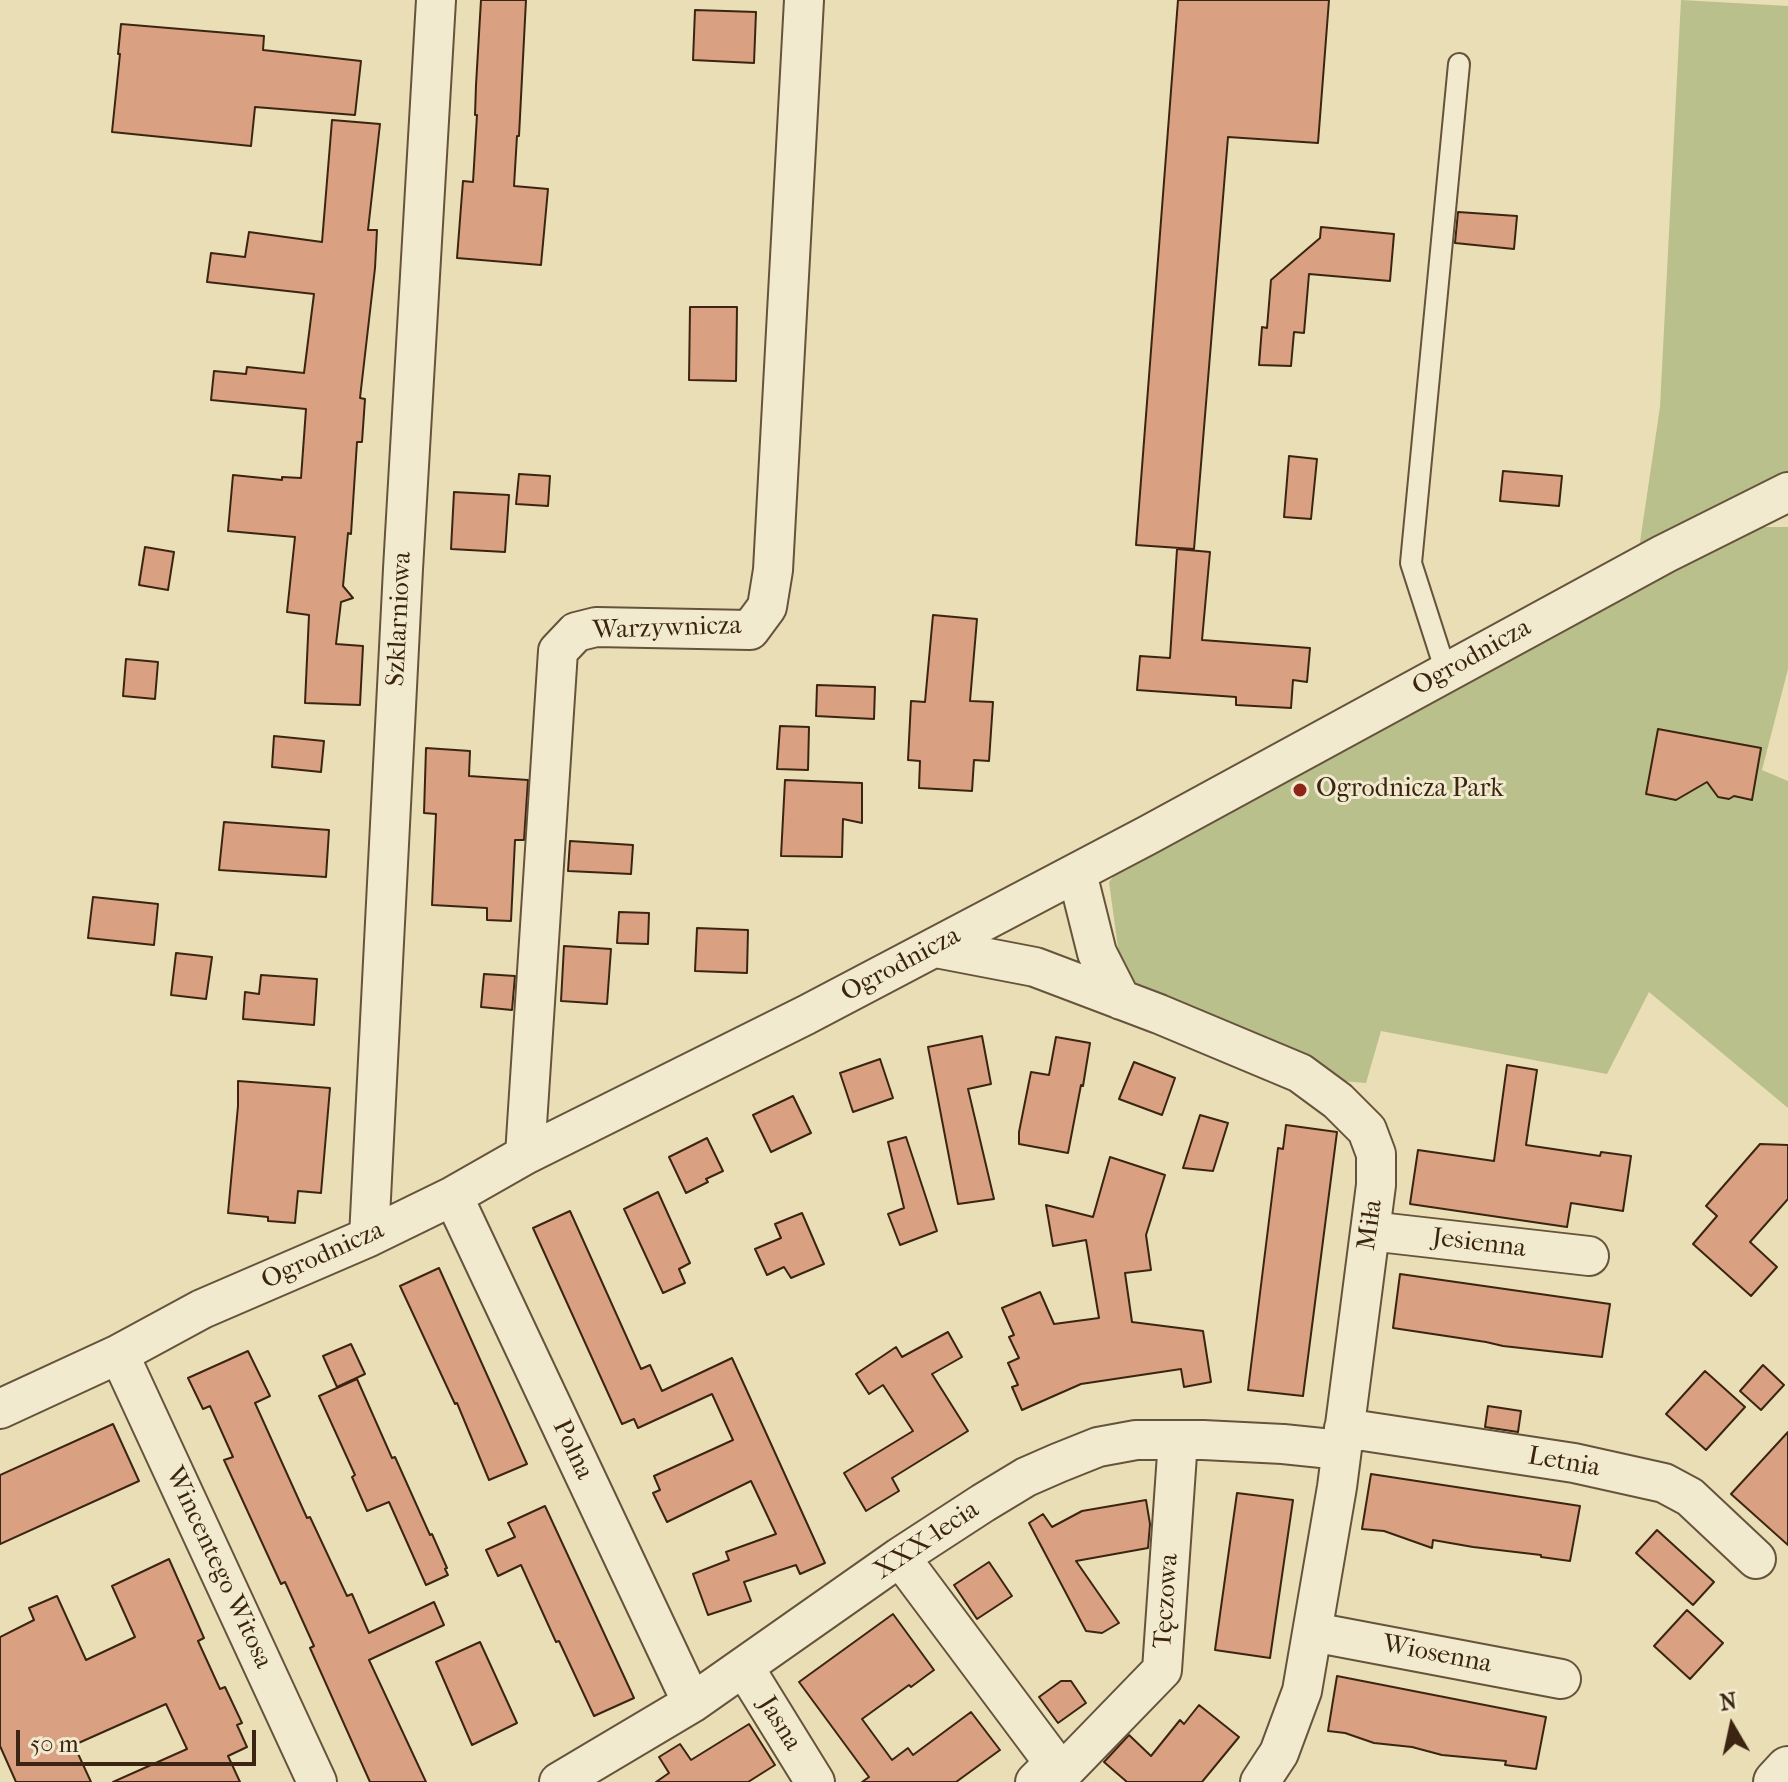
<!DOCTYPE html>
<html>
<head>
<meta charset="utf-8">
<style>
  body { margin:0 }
  #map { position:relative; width:1788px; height:1782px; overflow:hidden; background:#e9deb5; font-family:"IM FELL French Canon",serif }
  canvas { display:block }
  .north { position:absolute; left:1692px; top:1686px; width:80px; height:80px; -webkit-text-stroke:6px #f1eacf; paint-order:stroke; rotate:351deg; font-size:22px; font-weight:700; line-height:32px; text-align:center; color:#3b2512 }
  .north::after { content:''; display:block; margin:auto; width:28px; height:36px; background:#3b2512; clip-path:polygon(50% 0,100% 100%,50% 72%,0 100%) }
  .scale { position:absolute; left:16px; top:1730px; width:240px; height:36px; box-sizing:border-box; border:4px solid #3b2512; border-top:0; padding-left:10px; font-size:24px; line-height:28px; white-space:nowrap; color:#3b2512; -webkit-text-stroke:6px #f1eacf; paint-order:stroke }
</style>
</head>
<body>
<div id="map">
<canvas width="1788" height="1782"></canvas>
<div class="north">N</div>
<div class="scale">50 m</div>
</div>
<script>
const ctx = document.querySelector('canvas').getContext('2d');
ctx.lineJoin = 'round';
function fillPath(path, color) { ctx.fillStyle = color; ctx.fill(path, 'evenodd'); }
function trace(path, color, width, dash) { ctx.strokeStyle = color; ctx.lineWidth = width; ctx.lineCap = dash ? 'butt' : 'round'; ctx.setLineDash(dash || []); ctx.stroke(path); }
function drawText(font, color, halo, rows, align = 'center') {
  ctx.font = font + ' "IM FELL French Canon",serif'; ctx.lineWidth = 6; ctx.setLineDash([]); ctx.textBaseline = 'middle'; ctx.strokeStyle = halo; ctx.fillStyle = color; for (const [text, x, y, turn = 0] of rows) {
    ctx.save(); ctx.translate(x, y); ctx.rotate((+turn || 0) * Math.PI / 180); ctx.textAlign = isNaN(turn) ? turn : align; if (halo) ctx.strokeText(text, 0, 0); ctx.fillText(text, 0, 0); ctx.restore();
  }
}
const green = new Path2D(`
  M 1681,0 L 1788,6 L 1788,492 L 1636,569 L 1660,407 Z
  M 1757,527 L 1788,527 L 1788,669 L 1762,770 L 1788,781 L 1788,1108 L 1649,992 L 1607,1074 L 1381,1031 L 1366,1083 L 1306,1078 L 1126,1006 L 1109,882 L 1130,855 L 1657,565 Z`);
const building = new Path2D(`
  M 481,0 L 526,0 L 519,136 L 517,136 L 514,186 L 548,189 L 541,265 L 457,258 L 463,181 L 473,182 L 477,115 L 475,115 L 476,85 Z
  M 1178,0 L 1329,0 L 1318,143 L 1228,137 L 1194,549 L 1136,545 Z
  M 695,10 L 756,12 L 754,63 L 693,60 Z
  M 121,24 L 264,36 L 263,50 L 361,61 L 355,115 L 255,107 L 251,146 L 112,132 L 120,54 L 118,54 Z
  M 332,120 L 380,124 L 368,230 L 377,230 L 375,268 L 360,398 L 365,399 L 362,442 L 357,442 L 351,534 L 348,533 L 343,586 L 353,598 L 341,602 L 336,644 L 363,646 L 360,705 L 305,703 L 309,615 L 287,612 L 295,537 L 228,531 L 233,475 L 282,480 L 282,477 L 301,478 L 306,409 L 211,400 L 214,371 L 246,374 L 247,367 L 304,373 L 314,294 L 207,282 L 211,253 L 245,257 L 249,232 L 322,242 Z
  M 1458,212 L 1517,216 L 1514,249 L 1455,243 Z
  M 1321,227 L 1394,234 L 1390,281 L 1309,274 L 1304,333 L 1294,332 L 1291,366 L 1259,365 L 1262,327 L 1267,328 L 1271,280 L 1320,238 Z
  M 690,307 L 737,307 L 736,381 L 689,380 Z
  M 1289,456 L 1317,459 L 1311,519 L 1284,517 Z
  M 1503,471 L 1562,476 L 1559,506 L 1500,501 Z
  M 519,474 L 550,476 L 548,506 L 516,504 Z
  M 454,492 L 509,495 L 505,552 L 451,549 Z
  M 145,547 L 174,552 L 168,590 L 139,585 Z
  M 1177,549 L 1210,552 L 1202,640 L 1310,648 L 1307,682 L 1293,680 L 1291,708 L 1236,705 L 1236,697 L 1137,690 L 1140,656 L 1170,658 Z
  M 933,615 L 977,619 L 970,701 L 993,702 L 989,761 L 974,760 L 972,791 L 919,788 L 920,761 L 908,760 L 911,701 L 925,702 Z
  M 126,659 L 158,662 L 155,699 L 123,696 Z
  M 817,685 L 875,687 L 874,719 L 816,716 Z
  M 780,726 L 809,727 L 808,770 L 777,769 Z
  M 1658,729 L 1761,748 L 1752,800 L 1734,796 L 1729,799 L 1718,797 L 1707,782 L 1676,800 L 1646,794 Z
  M 274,736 L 324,741 L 321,772 L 272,767 Z
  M 426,748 L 470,751 L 469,776 L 528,780 L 524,840 L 515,840 L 511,921 L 487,920 L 487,908 L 432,905 L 436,814 L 424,813 Z
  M 785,780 L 862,783 L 862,823 L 843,819 L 842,857 L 781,856 Z
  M 224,822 L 329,830 L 326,877 L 219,870 Z
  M 570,841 L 633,845 L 631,874 L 568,871 Z
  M 93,897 L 158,904 L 154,945 L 88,938 Z
  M 619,912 L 649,913 L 648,944 L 617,943 Z
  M 697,928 L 748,930 L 747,973 L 695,971 Z
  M 564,946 L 611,949 L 607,1004 L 561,1001 Z
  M 176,953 L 212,957 L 206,999 L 171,995 Z
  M 484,974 L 515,976 L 512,1010 L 481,1007 Z
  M 261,975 L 317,979 L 314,1025 L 243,1019 L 245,992 L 259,994 Z
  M 982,1036 L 991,1084 L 968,1089 L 994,1199 L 958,1204 L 928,1047 Z
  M 1056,1037 L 1090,1043 L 1083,1086 L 1081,1085 L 1068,1153 L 1019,1144 L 1019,1132 L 1031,1072 L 1049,1075 Z
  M 880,1059 L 893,1098 L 853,1112 L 840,1073 Z
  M 1134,1062 L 1175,1078 L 1162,1115 L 1119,1099 Z
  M 1507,1065 L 1537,1070 L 1526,1145 L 1600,1156 L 1601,1152 L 1631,1156 L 1623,1211 L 1571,1203 L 1567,1227 L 1410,1204 L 1418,1150 L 1494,1161 Z
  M 238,1081 L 330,1088 L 321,1193 L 298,1191 L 295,1223 L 268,1221 L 268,1217 L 228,1213 L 238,1106 Z
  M 793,1096 L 811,1133 L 771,1152 L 753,1115 Z
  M 1200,1115 L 1228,1123 L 1213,1171 L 1183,1168 Z
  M 1286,1125 L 1337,1132 L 1303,1396 L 1248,1390 L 1278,1148 L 1283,1149 Z
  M 906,1137 L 937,1231 L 900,1245 L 888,1214 L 904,1208 L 888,1142 Z
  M 707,1138 L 723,1171 L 706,1179 L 708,1182 L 686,1193 L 669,1157 Z
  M 1760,1144 L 1788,1145 L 1788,1199 L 1750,1242 L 1777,1267 L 1751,1296 L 1693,1244 L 1717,1216 L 1706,1206 Z
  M 1110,1157 L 1165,1175 L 1146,1235 L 1151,1270 L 1125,1273 L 1132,1322 L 1203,1331 L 1211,1382 L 1184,1387 L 1181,1369 L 1081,1384 L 1022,1410 L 1012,1387 L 1018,1385 L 1008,1363 L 1019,1358 L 1009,1337 L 1014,1335 L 1002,1308 L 1040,1292 L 1054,1324 L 1099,1318 L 1086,1240 L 1053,1246 L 1046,1205 L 1093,1217 Z
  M 658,1192 L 690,1263 L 679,1269 L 685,1283 L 663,1293 L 624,1209 Z
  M 570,1211 L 641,1369 L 650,1365 L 662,1391 L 732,1358 L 825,1563 L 800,1574 L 796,1565 L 744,1582 L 751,1601 L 708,1615 L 693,1574 L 729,1560 L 726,1552 L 776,1534 L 751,1481 L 667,1522 L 653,1493 L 660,1490 L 654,1476 L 733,1440 L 712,1394 L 638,1428 L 634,1419 L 622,1424 L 533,1228 Z
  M 802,1213 L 824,1264 L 791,1278 L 784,1267 L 767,1275 L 755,1249 L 781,1238 L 775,1224 Z
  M 439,1268 L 527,1464 L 489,1480 L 457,1403 L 455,1404 L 400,1286 Z
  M 1400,1274 L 1610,1304 L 1602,1357 L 1503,1346 L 1486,1342 L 1393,1328 Z
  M 948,1332 L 962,1357 L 932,1374 L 968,1431 L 892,1478 L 899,1491 L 866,1511 L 844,1473 L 913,1431 L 883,1385 L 869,1394 L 856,1374 L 896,1347 L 902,1357 Z
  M 351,1344 L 365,1374 L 337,1387 L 323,1356 Z
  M 248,1351 L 270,1396 L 255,1403 L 307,1518 L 310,1517 L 347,1596 L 352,1594 L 369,1633 L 434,1602 L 444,1625 L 369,1660 L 426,1782 L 370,1782 L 310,1648 L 314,1646 L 285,1582 L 281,1584 L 224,1460 L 233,1457 L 210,1406 L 203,1409 L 188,1378 Z
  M 1763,1365 L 1784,1385 L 1761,1410 L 1740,1391 Z
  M 1705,1371 L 1745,1407 L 1706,1450 L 1666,1414 Z
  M 357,1379 L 392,1458 L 395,1457 L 430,1535 L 432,1534 L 447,1568 L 445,1569 L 448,1575 L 426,1585 L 389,1502 L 367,1511 L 352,1477 L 355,1475 L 319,1396 Z
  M 1488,1406 L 1521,1411 L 1518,1432 L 1485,1427 Z
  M 113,1424 L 139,1481 L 0,1544 L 0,1475 Z
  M 1788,1432 L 1788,1545 L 1731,1494 Z
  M 1371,1474 L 1580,1506 L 1570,1561 L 1541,1557 L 1541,1555 L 1473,1547 L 1433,1540 L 1432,1548 L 1384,1531 L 1362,1529 Z
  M 1237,1493 L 1293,1500 L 1270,1658 L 1215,1650 Z
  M 1146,1500 L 1150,1524 L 1148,1548 L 1076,1561 L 1119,1623 L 1102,1633 L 1086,1631 L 1029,1523 L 1043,1514 L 1052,1527 L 1082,1511 Z
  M 545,1506 L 634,1698 L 594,1716 L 559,1641 L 556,1642 L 521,1565 L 498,1576 L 486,1550 L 515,1537 L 508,1523 Z
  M 1657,1530 L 1714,1582 L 1693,1605 L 1636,1553 Z
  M 169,1559 L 204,1638 L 198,1641 L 220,1689 L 225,1687 L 242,1723 L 237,1725 L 247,1747 L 228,1756 L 240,1782 L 113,1782 L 187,1749 L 166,1704 L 74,1745 L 91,1782 L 16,1782 L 0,1746 L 0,1637 L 34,1620 L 29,1608 L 57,1596 L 86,1660 L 135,1637 L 112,1586 Z
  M 989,1562 L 1012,1596 L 977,1619 L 954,1585 Z
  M 1687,1610 L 1723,1643 L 1690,1679 L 1654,1646 Z
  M 893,1614 L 934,1670 L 911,1687 L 909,1685 L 862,1719 L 892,1760 L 908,1748 L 913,1755 L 971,1712 L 1000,1750 L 956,1782 L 862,1782 L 869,1777 L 799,1682 Z
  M 480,1642 L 517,1723 L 472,1745 L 436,1662 Z
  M 1337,1676 L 1546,1717 L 1536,1769 L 1505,1765 L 1506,1761 L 1442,1755 L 1412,1747 L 1374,1743 L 1345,1733 L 1328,1731 Z
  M 1061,1681 L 1071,1681 L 1086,1703 L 1058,1723 L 1039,1697 Z
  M 1199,1705 L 1239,1737 L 1202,1782 L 1127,1782 L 1104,1762 L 1129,1735 L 1151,1756 L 1180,1720 L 1184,1724 Z
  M 749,1724 L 775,1765 L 748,1782 L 656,1782 L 669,1773 L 659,1757 L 680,1744 L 691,1760 Z`);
const service = new Path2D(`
  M 1446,672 L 1411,563 L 1459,64`);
const minor = new Path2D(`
  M 1077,873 L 1097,953 L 1121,1000
  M 936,948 L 1035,967 L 1159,1014 L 1300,1073 L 1338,1101 L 1367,1130 L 1376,1154 L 1376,1185 L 1337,1487 L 1302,1691 L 1279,1753 L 1260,1782
  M 525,1155 L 558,651 L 576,632 L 596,627 L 750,630 L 767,607 L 773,570 L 804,0
  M 453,1196 L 692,1703
  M 1370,1231 L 1589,1256
  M 369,1237 L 403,569 L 436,0
  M 119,1354 L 317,1782
  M 0,1409 L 119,1354 L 202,1309 L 369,1237 L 453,1196 L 525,1155 L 806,1015 L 1148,835 L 1664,554 L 1788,492
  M 1344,1428 L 1574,1463 L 1664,1483 L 1690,1497 L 1756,1559
  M 900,1557 L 1054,1763
  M 1313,1632 L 1561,1679
  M 744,1667 L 815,1782
  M 559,1782 L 692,1703 L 900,1557 L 983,1503 L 1026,1477 L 1058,1463 L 1098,1447 L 1136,1440 L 1203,1440 L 1283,1444 L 1341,1450
  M 1035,1782 L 1054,1763 L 1064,1771 L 1162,1670 L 1178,1440`);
const tertiary = new Path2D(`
  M 1776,1782 L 1788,1769`);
const markers = [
  [1300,790,8,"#8f2418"]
];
const streetNames = [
  ["Szklarniowa",400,619,-87],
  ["Warzywnicza",667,629,-2],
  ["Ogrodnicza",1472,658,-29],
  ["Ogrodnicza",901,965,-28],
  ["Miła",1371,1225,-82],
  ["Jesienna",1479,1244,7],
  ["Ogrodnicza",323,1256,-24],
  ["Polna",572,1450,65],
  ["Letnia",1564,1463,10],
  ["XXX-lecia",927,1541,-34],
  ["Wincentego Witosa",218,1568,65],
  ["Tęczowa",1167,1601,-86],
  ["Wiosenna",1437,1655,11],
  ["Jasna",779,1724,58]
];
const poiNames = [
  ["Ogrodnicza Park",1316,790]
];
fillPath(green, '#b9c08b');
fillPath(building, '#d9a081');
trace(building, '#3b2512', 2);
trace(service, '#66533b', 24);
trace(minor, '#66533b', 42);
trace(tertiary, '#66533b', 48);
trace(service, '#f1eacf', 20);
trace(minor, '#f1eacf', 38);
trace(tertiary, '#f1eacf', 44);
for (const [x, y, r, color] of markers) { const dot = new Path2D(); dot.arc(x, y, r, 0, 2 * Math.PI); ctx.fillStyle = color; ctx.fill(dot); trace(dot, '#f1eacf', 3); }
drawText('26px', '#3b2512', '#f1eacf', streetNames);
drawText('26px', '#3b2512', '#f1eacf', poiNames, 'left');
</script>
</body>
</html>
